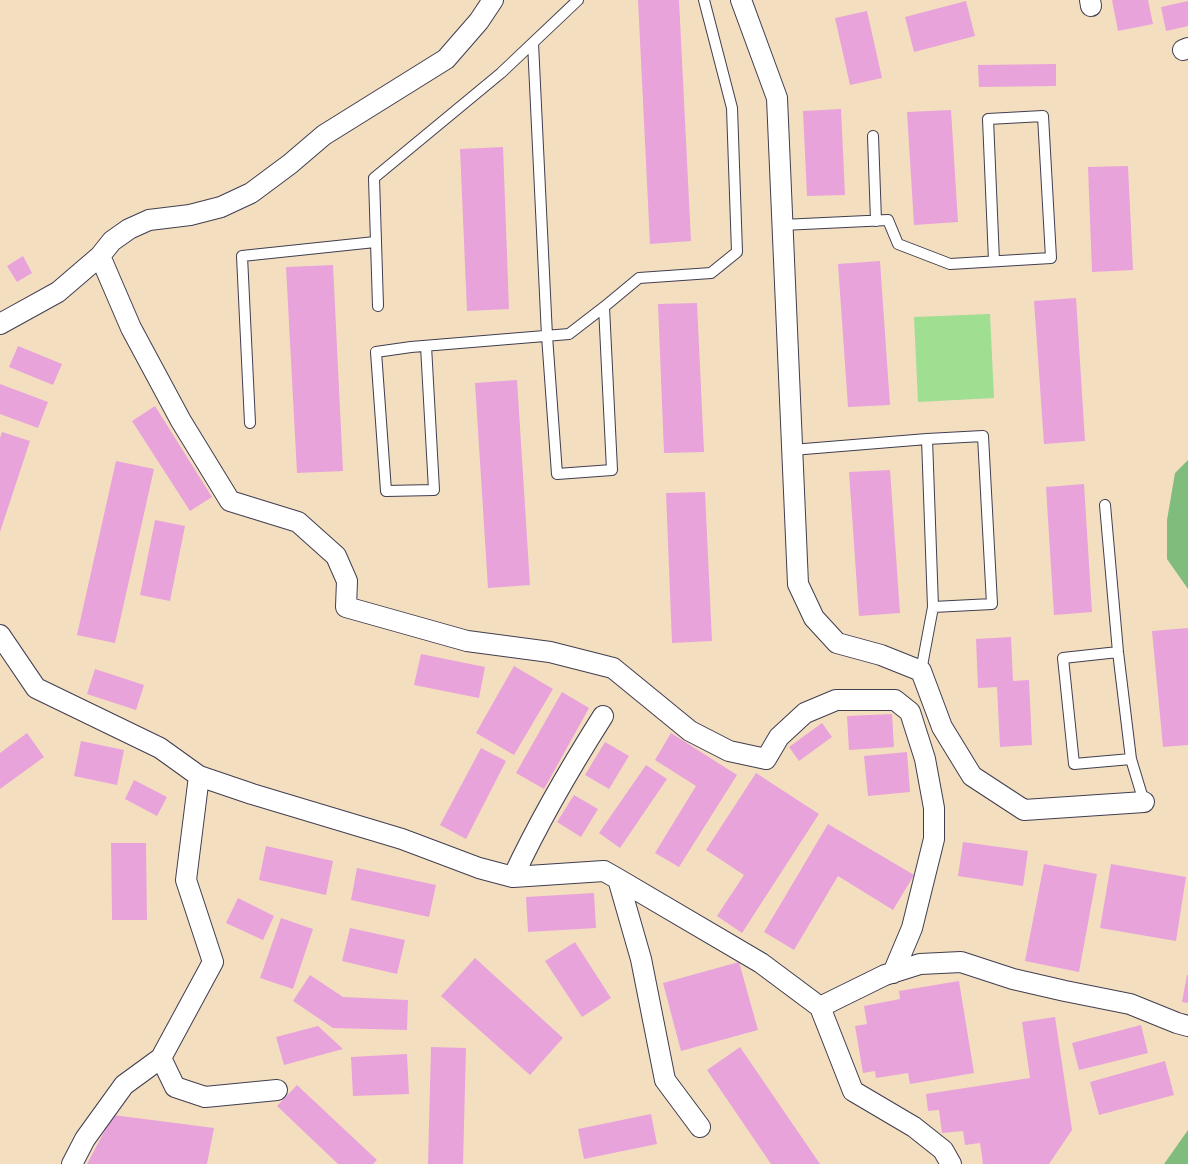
<!DOCTYPE html>
<html>
<head>
<meta charset="utf-8">
<style>
  body { margin:0 }
  canvas { display:block; background:#f3dec0 }
</style>
</head>
<body>
<canvas width="1188" height="1164"></canvas>
<script>
const ctx = document.querySelector('canvas').getContext('2d');
ctx.lineJoin = 'round';
function fillPath(path, color) { ctx.fillStyle = color; ctx.fill(path, 'evenodd'); }
function trace(path, color, width, dash) { ctx.strokeStyle = color; ctx.lineWidth = width; ctx.lineCap = dash ? 'butt' : 'round'; ctx.setLineDash(dash || []); ctx.stroke(path); }
const green = new Path2D(`
  M 990,314 L 994,398 L 918,402 L 914,317 Z`);
const forest = new Path2D(`
  M 1188,460 L 1188,589 L 1167,559 L 1167,520 L 1175,473 Z
  M 1188,1130 L 1188,1164 L 1164,1164 Z`);
const building = new Path2D(`
  M 638,0 L 679,0 L 691,241 L 650,244 Z
  M 1112,0 L 1148,0 L 1153,24 L 1118,31 Z
  M 966,1 L 975,36 L 914,52 L 905,17 Z
  M 1188,1 L 1188,26 L 1166,31 L 1161,7 Z
  M 867,11 L 882,78 L 850,85 L 835,18 Z
  M 1056,64 L 1056,86 L 979,87 L 978,65 Z
  M 841,109 L 845,195 L 807,196 L 803,111 Z
  M 951,110 L 958,222 L 914,225 L 907,112 Z
  M 503,147 L 509,309 L 467,311 L 460,149 Z
  M 1128,166 L 1133,270 L 1092,272 L 1088,167 Z
  M 23,256 L 32,273 L 17,282 L 7,266 Z
  M 880,261 L 890,405 L 848,407 L 838,264 Z
  M 333,265 L 343,471 L 297,473 L 286,267 Z
  M 1076,298 L 1085,441 L 1044,444 L 1034,301 Z
  M 697,303 L 704,452 L 664,453 L 658,304 Z
  M 18,346 L 62,364 L 53,385 L 9,367 Z
  M 517,380 L 530,585 L 488,588 L 475,383 Z
  M 0,384 L 48,402 L 38,428 L 0,414 Z
  M 155,406 L 212,497 L 190,511 L 132,421 Z
  M 2,432 L 30,441 L 0,532 L 0,438 Z
  M 116,461 L 154,469 L 115,643 L 77,635 Z
  M 890,470 L 900,613 L 859,616 L 849,472 Z
  M 1084,484 L 1092,612 L 1054,615 L 1046,487 Z
  M 705,492 L 712,641 L 672,643 L 666,493 Z
  M 155,520 L 185,526 L 170,601 L 140,595 Z
  M 1188,628 L 1188,745 L 1163,747 L 1152,631 Z
  M 1011,637 L 1013,681 L 1029,680 L 1032,745 L 1000,747 L 997,687 L 978,688 L 976,639 Z
  M 421,654 L 485,667 L 479,698 L 414,685 Z
  M 514,666 L 553,689 L 514,755 L 476,733 Z
  M 95,669 L 144,685 L 136,710 L 87,694 Z
  M 562,692 L 589,708 L 544,789 L 516,773 Z
  M 892,714 L 894,747 L 849,750 L 847,716 Z
  M 822,723 L 832,737 L 799,761 L 789,747 Z
  M 27,733 L 44,757 L 0,789 L 0,753 Z
  M 671,733 L 737,775 L 679,867 L 655,853 L 696,786 L 655,760 Z
  M 81,741 L 124,750 L 117,785 L 74,776 Z
  M 605,742 L 629,756 L 609,789 L 585,775 Z
  M 481,748 L 506,761 L 466,839 L 440,825 Z
  M 907,752 L 910,792 L 868,796 L 864,756 Z
  M 646,765 L 667,779 L 620,848 L 599,833 Z
  M 756,773 L 819,814 L 742,933 L 717,916 L 744,875 L 706,850 Z
  M 134,780 L 167,797 L 157,816 L 125,799 Z
  M 574,795 L 598,809 L 581,837 L 557,822 Z
  M 828,824 L 914,875 L 893,910 L 838,876 L 794,950 L 764,932 Z
  M 963,842 L 1028,851 L 1023,886 L 958,876 Z
  M 111,843 L 146,843 L 147,920 L 112,920 Z
  M 266,846 L 333,861 L 326,895 L 259,880 Z
  M 1044,864 L 1097,874 L 1079,972 L 1025,961 Z
  M 1111,864 L 1186,877 L 1176,941 L 1100,928 Z
  M 357,868 L 436,885 L 429,917 L 351,900 Z
  M 594,893 L 596,928 L 528,932 L 526,897 Z
  M 238,898 L 274,916 L 263,940 L 226,923 Z
  M 281,918 L 313,929 L 293,989 L 260,978 Z
  M 350,928 L 405,940 L 397,974 L 342,961 Z
  M 575,942 L 611,998 L 582,1017 L 545,961 Z
  M 475,958 L 563,1038 L 530,1075 L 441,996 Z
  M 739,962 L 758,1030 L 681,1051 L 663,983 Z
  M 310,975 L 343,997 L 408,1000 L 407,1030 L 333,1028 L 293,1001 Z
  M 1187,975 L 1188,975 L 1188,1003 L 1182,1002 Z
  M 959,981 L 974,1073 L 910,1084 L 908,1073 L 876,1078 L 875,1071 L 863,1073 L 855,1026 L 867,1024 L 864,1006 L 900,999 L 899,991 Z
  M 1055,1017 L 1072,1130 L 1049,1164 L 983,1164 L 980,1143 L 965,1145 L 963,1131 L 942,1133 L 939,1110 L 928,1111 L 926,1094 L 1030,1078 L 1022,1022 Z
  M 1141,1025 L 1148,1053 L 1079,1070 L 1072,1043 Z
  M 318,1026 L 343,1049 L 284,1065 L 276,1037 Z
  M 431,1047 L 466,1048 L 463,1164 L 428,1164 Z
  M 740,1047 L 820,1164 L 771,1164 L 707,1070 Z
  M 407,1054 L 409,1094 L 353,1096 L 351,1057 Z
  M 1165,1061 L 1174,1095 L 1099,1115 L 1090,1082 Z
  M 297,1085 L 377,1160 L 373,1164 L 338,1164 L 277,1106 Z
  M 651,1114 L 657,1144 L 584,1159 L 578,1129 Z
  M 113,1115 L 214,1128 L 207,1164 L 87,1164 Z`);
const service = new Path2D(`
  M 533,43 L 547,336 L 557,474 L 612,470 L 604,307
  M 873,136 L 876,221
  M 782,225 L 888,220 L 898,244 L 950,264 L 1051,258 L 1043,116 L 988,119 L 994,261
  M 378,306 L 374,178 L 501,73 L 578,0
  M 426,346 L 434,490 L 386,491 L 376,352 L 411,347 L 569,334 L 604,307 L 639,278 L 711,273 L 737,252 L 732,108 L 704,0
  M 250,423 L 242,256 L 375,242
  M 792,450 L 927,439
  M 1105,505 L 1118,652 L 1131,759 L 1144,802
  M 1118,652 L 1063,658 L 1074,764 L 1131,759
  M 921,671 L 933,607 L 927,439 L 983,436 L 992,604 L 933,607`);
const minor = new Path2D(`
  M 741,0 L 777,98 L 798,584 L 814,618 L 837,643 L 881,655 L 921,671 L 942,727 L 972,776 L 1024,810 L 1144,802
  M 1090,0 L 1091,6
  M 1183,50 L 1188,48
  M 100,256 L 131,328 L 181,421 L 230,501 L 298,522 L 336,556 L 347,581 L 346,607 L 467,641 L 550,652 L 613,668 L 690,731 L 729,751 L 766,759 L 779,737 L 805,713 L 836,700 L 895,700 L 910,712 L 925,759 L 934,808 L 934,839 L 912,928 L 893,973
  M 0,324 L 58,292 L 100,256 L 112,241 L 129,229 L 149,220 L 190,215 L 221,207 L 251,193 L 290,164 L 324,135 L 446,59 L 479,21 L 493,0
  M 0,635 L 36,688 L 160,748 L 199,776 L 252,794 L 402,839 L 479,868 L 513,877 L 604,871 L 618,879 L 761,963 L 820,1007 L 853,1091 L 914,1127 L 943,1150 L 951,1164
  M 513,877 C 539,821 570,768 603,716
  M 618,879 L 641,959 L 665,1080 L 700,1127
  M 820,1007 L 885,975 L 920,964 L 961,962 L 1013,979 L 1065,991 L 1130,1004 L 1177,1023 L 1188,1026
  M 161,1058 L 175,1087 L 205,1097 L 277,1090
  M 72,1164 L 85,1139 L 124,1085 L 161,1058 L 213,962 L 186,880 L 199,776`);
fillPath(green, '#a0de92');
fillPath(forest, '#80bd7c');
fillPath(building, '#e9a3db');
trace(service, '#413e4f', 12);
trace(minor, '#413e4f', 22);
trace(service, '#fff', 10);
trace(minor, '#fff', 20);
</script>
</body>
</html>
